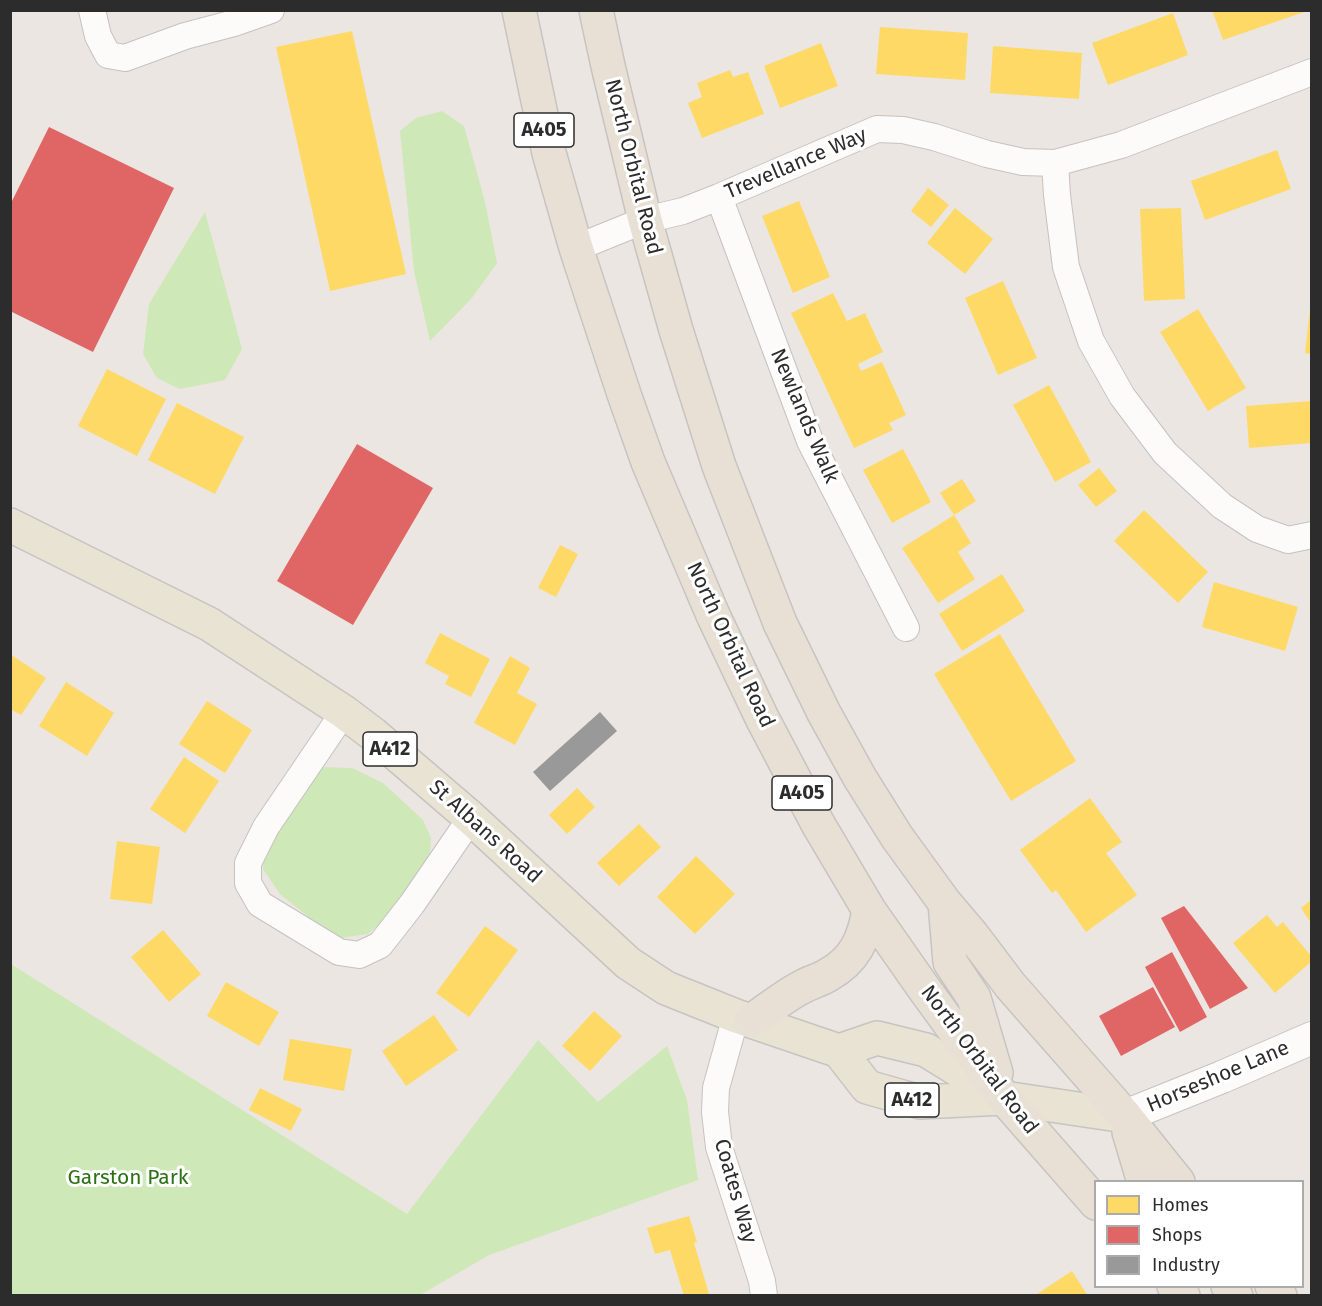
<!DOCTYPE html>
<html>
<head>
<meta charset="utf-8">
<style>
  body { margin:0 }
  #map { position:relative; width:1322px; height:1306px; overflow:hidden; background:#ebe6e1; font-family:"Fira Sans",sans-serif }
  canvas { display:block }
  .frame { position:absolute; inset:0; border:12px solid #2c2c2c; pointer-events:none }
  .legend { position:absolute; left:1094px; top:1180px; width:210px; height:108px; box-sizing:border-box; background:#fff; border:2px solid #ababab; margin:0; padding:8px 10px; list-style:none; font-size:18px; color:#2c2c2c }
  .legend li { display:flex; align-items:center; gap:12px; height:30px }
  .legend b { width:30px; border:2px solid #ababab }
</style>
</head>
<body>
<div id="map">
<canvas width="1322" height="1306"></canvas>
<div class="frame"></div>
<ul class="legend">
<li><b style="height:16px;background:#ffd966"></b>Homes</li>
<li><b style="height:16px;background:#e06666"></b>Shops</li>
<li><b style="height:16px;background:#999"></b>Industry</li>
</ul>
</div>
<script>
const ctx = document.querySelector('canvas').getContext('2d');
ctx.lineJoin = 'round';
function fillPath(path, color) { ctx.fillStyle = color; ctx.fill(path, 'evenodd'); }
function trace(path, color, width, dash) { ctx.strokeStyle = color; ctx.lineWidth = width; ctx.lineCap = dash ? 'butt' : 'round'; ctx.setLineDash(dash || []); ctx.stroke(path); }
function drawText(font, color, halo, rows, align = 'center') {
  ctx.font = font + ' "Fira Sans",sans-serif'; ctx.lineWidth = 6; ctx.setLineDash([]); ctx.textBaseline = 'middle'; ctx.strokeStyle = halo; ctx.fillStyle = color; for (const [text, x, y, turn = 0] of rows) {
    ctx.save(); ctx.translate(x, y); ctx.rotate((+turn || 0) * Math.PI / 180); ctx.textAlign = isNaN(turn) ? turn : align; if (halo) ctx.strokeText(text, 0, 0); ctx.fillText(text, 0, 0); ctx.restore();
  }
}
const green = new Path2D(`
  M 442,111 L 464,126 L 485,202 L 497,263 L 471,299 L 430,341 L 414,271 L 400,131 L 416,118 Z
  M 205,212 L 242,349 L 225,380 L 180,389 L 157,378 L 143,354 L 149,304 Z
  M 318,767 L 352,768 L 383,783 L 423,820 L 431,838 L 429,864 L 400,905 L 368,934 L 340,938 L 311,919 L 280,894 L 263,869 L 264,855 Z
  M 11,964 L 407,1214 L 538,1040 L 598,1102 L 667,1046 L 687,1100 L 698,1180 L 489,1255 L 420,1295 L 11,1295 Z`);
const homes = new Path2D(`
  M 1212,10 L 1307,10 L 1307,11 L 1223,40 Z
  M 1173,13 L 1188,55 L 1108,85 L 1092,43 Z
  M 880,27 L 968,33 L 965,80 L 876,74 Z
  M 352,31 L 406,274 L 330,291 L 276,47 Z
  M 821,43 L 838,86 L 780,108 L 764,66 Z
  M 993,46 L 1082,53 L 1079,99 L 990,93 Z
  M 730,70 L 733,77 L 748,72 L 764,114 L 702,138 L 688,103 L 702,97 L 697,83 Z
  M 1277,150 L 1291,189 L 1205,220 L 1191,181 Z
  M 928,188 L 949,205 L 931,227 L 911,211 Z
  M 799,201 L 830,277 L 793,293 L 762,216 Z
  M 955,208 L 993,239 L 965,274 L 927,243 Z
  M 1181,208 L 1185,299 L 1144,301 L 1140,209 Z
  M 1003,281 L 1037,358 L 998,375 L 965,298 Z
  M 833,293 L 847,321 L 865,313 L 883,352 L 858,364 L 861,371 L 882,362 L 906,415 L 889,423 L 893,430 L 854,448 L 791,313 Z
  M 1198,309 L 1246,388 L 1208,411 L 1160,332 Z
  M 1310,309 L 1311,309 L 1311,354 L 1305,353 Z
  M 107,369 L 166,399 L 137,456 L 78,426 Z
  M 1049,385 L 1091,462 L 1055,482 L 1013,405 Z
  M 1311,401 L 1311,443 L 1249,448 L 1246,406 Z
  M 177,403 L 244,437 L 215,494 L 148,460 Z
  M 903,449 L 931,502 L 892,523 L 863,470 Z
  M 1099,468 L 1117,491 L 1096,507 L 1078,485 Z
  M 962,479 L 976,501 L 954,515 L 940,493 Z
  M 1144,510 L 1208,572 L 1178,603 L 1114,541 Z
  M 954,515 L 971,543 L 958,552 L 975,579 L 938,603 L 902,548 Z
  M 560,545 L 578,554 L 556,597 L 538,588 Z
  M 1002,574 L 1025,611 L 962,651 L 939,614 Z
  M 1214,582 L 1298,607 L 1285,651 L 1202,627 Z
  M 440,633 L 490,659 L 471,697 L 445,684 L 449,676 L 425,663 Z
  M 1000,634 L 1076,761 L 1011,801 L 934,674 Z
  M 10,654 L 46,678 L 21,715 L 10,709 Z
  M 510,656 L 530,668 L 517,693 L 537,704 L 515,745 L 474,723 Z
  M 66,682 L 114,713 L 87,756 L 39,726 Z
  M 207,701 L 252,730 L 225,773 L 179,744 Z
  M 184,757 L 219,781 L 185,833 L 150,809 Z
  M 577,788 L 595,807 L 567,834 L 549,815 Z
  M 1090,798 L 1122,842 L 1106,853 L 1137,895 L 1086,932 L 1056,890 L 1052,893 L 1020,850 Z
  M 639,824 L 661,847 L 619,886 L 597,863 Z
  M 117,841 L 160,847 L 152,904 L 110,899 Z
  M 696,856 L 735,894 L 695,934 L 657,897 Z
  M 1311,900 L 1311,923 L 1301,908 Z
  M 1267,915 L 1277,927 L 1283,922 L 1311,956 L 1311,962 L 1275,993 L 1233,943 Z
  M 485,926 L 518,950 L 469,1017 L 436,993 Z
  M 163,930 L 201,974 L 169,1002 L 131,957 Z
  M 226,982 L 279,1012 L 259,1046 L 207,1016 Z
  M 594,1011 L 622,1036 L 590,1071 L 562,1046 Z
  M 434,1015 L 458,1050 L 406,1086 L 382,1051 Z
  M 290,1039 L 352,1049 L 344,1091 L 283,1080 Z
  M 260,1088 L 302,1109 L 291,1131 L 249,1110 Z
  M 689,1216 L 697,1242 L 694,1243 L 709,1294 L 705,1296 L 684,1296 L 670,1250 L 655,1254 L 647,1228 Z
  M 1072,1271 L 1088,1296 L 1034,1296 Z`);
const shops = new Path2D(`
  M 49,127 L 174,188 L 93,352 L 10,311 L 10,205 Z
  M 357,444 L 433,488 L 353,625 L 277,581 Z
  M 1184,906 L 1248,988 L 1210,1009 L 1161,918 Z
  M 1172,952 L 1207,1017 L 1180,1032 L 1145,967 Z
  M 1153,987 L 1175,1027 L 1121,1056 L 1099,1016 Z`);
const industry = new Path2D(`
  M 600,712 L 617,731 L 550,791 L 533,772 Z`);
const minor = new Path2D(`
  M 92,10 L 98,36 L 108,55 L 125,58 L 185,36 L 234,23 L 271,10
  M 1055,163 L 1057,195 L 1066,267 L 1091,341 L 1122,396 L 1165,453 L 1222,506 L 1257,529 L 1288,540 L 1312,535
  M 719,197 L 810,441 L 906,628
  M 576,248 L 645,220 L 683,211 L 719,197 L 877,129 L 903,130 L 934,137 L 987,154 L 1023,162 L 1055,163 L 1121,145 L 1312,72
  M 344,712 L 266,827 L 248,863 L 248,883 L 260,904 L 339,952 L 359,955 L 380,945 L 412,904 L 471,818
  M 736,1016 L 716,1088 L 715,1112 L 719,1147 L 762,1281 L 764,1296`);
const tertiary = new Path2D(`
  M 1125,1116 L 1222,1077 L 1312,1038`);
const primary = new Path2D(`
  M 10,525 L 209,624 L 344,712 L 373,734 L 471,818 L 628,963 L 666,988 L 736,1016 L 839,1051 L 867,1087 L 920,1102 L 1004,1098 L 1125,1116
  M 839,1051 L 877,1038 L 926,1050 L 1004,1098`);
const trunk = new Path2D(`
  M 519,10 L 549,153 L 576,248 L 624,394 L 648,462 L 713,615 L 762,718 L 818,824 L 869,910 L 925,990 L 1004,1098 L 1096,1203
  M 596,10 L 608,66 L 645,220 L 676,330 L 719,466 L 780,623 L 824,713 L 860,778 L 897,837 L 945,903 L 973,936 L 1010,985 L 1125,1116 L 1178,1182
  M 945,903 L 950,962 L 974,998 L 996,1073
  M 751,1021 C 768,1010 784,996 802,987 C 811,982 820,980 828,975 C 855,960 864,939 869,910
  M 1129,1132 L 1144,1182
  M 1174,1286 L 1183,1296
  M 1228,1286 L 1236,1296
  M 1272,1286 L 1280,1296`);
const shields = [
  [544,130,60],
  [390,749,54],
  [802,793,60],
  [912,1100,54]
];
const shieldNames = [
  ["A405",544,130],
  ["A412",390,749],
  ["A405",802,793],
  ["A412",912,1100]
];
const streetNames = [
  ["Trevellance Way",796,164,-23],
  ["North Orbital Road",633,167,76],
  ["Newlands Walk",804,416,67],
  ["North Orbital Road",730,645,65],
  ["St Albans Road",485,832,42],
  ["North Orbital Road",979,1060,53],
  ["Horseshoe Lane",1218,1077,-23],
  ["Coates Way",735,1191,74]
];
const parkNames = [
  ["Garston Park",128,1178]
];
fillPath(green, '#cee8b7');
fillPath(homes, '#ffd966');
fillPath(shops, '#e06666');
fillPath(industry, '#999');
trace(minor, '#c4c2c3', 28);
trace(tertiary, '#c4c2c3', 34);
trace(primary, '#c6c4c2', 36);
trace(trunk, '#c6c4c2', 36);
trace(minor, '#fcfbfa', 26);
trace(tertiary, '#fcfbfa', 32);
trace(primary, '#e8e3d3', 33);
trace(trunk, '#e8e0d4', 33);
for (const [x, y, w] of shields) { const box = new Path2D(); box.roundRect(x - w / 2, y - 17, w, 34, 4.5); ctx.fillStyle = '#fff'; ctx.fill(box); trace(box, '#2c2c2c', 1.5); }
drawText('bold 20px', '#2c2c2c', null, shieldNames);
drawText('21px', '#2c2c2c', '#fff', streetNames);
drawText('21px', '#2d7015', '#fff', parkNames);
</script>
</body>
</html>
